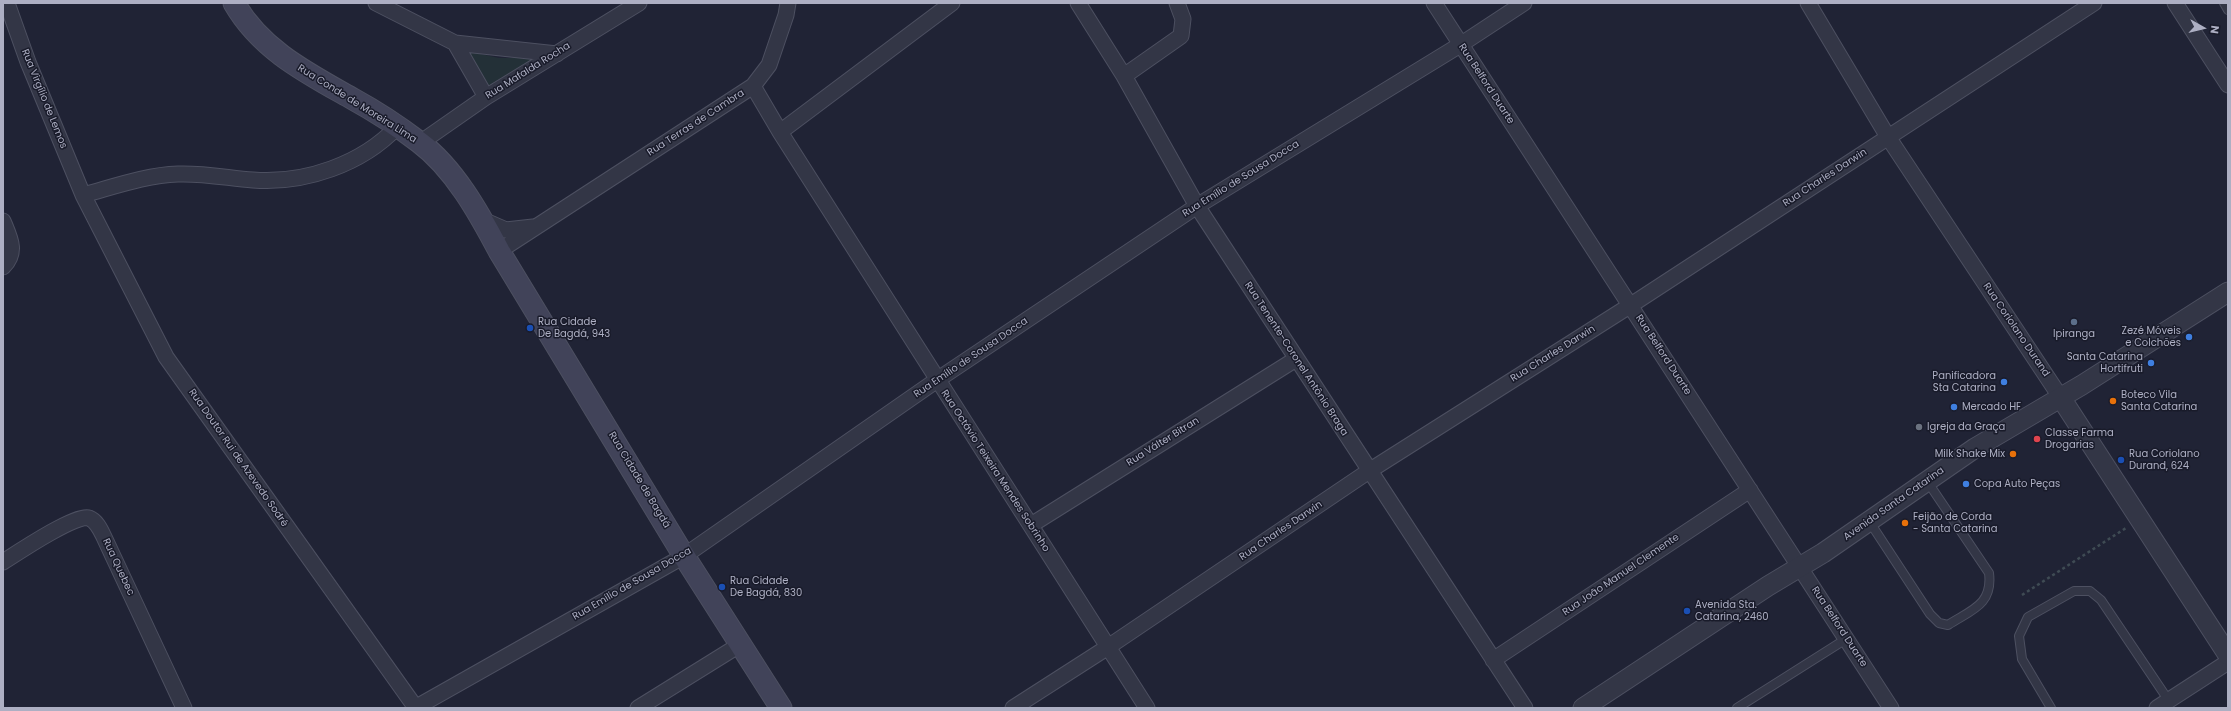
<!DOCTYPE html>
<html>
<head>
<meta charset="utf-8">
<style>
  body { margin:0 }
  #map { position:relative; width:2231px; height:711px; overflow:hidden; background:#202335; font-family:Poppins,sans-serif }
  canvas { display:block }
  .frame { position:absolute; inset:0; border:4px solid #adafc3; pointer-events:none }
  .north { position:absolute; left:2183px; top:8px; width:40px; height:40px; -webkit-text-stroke:3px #191b2a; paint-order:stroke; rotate:98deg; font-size:11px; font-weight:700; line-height:16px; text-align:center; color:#adafc3 }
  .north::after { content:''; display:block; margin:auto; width:14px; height:18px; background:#adafc3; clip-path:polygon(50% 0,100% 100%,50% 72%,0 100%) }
</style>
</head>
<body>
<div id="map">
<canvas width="2231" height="711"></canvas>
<div class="frame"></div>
<div class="north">N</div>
</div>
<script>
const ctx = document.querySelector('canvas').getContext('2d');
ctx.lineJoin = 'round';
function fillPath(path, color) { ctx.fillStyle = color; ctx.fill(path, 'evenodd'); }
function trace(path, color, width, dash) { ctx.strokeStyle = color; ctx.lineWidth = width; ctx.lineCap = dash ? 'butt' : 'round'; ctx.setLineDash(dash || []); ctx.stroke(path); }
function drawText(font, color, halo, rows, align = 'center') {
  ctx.font = font + ' Poppins,sans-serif'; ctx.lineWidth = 3; ctx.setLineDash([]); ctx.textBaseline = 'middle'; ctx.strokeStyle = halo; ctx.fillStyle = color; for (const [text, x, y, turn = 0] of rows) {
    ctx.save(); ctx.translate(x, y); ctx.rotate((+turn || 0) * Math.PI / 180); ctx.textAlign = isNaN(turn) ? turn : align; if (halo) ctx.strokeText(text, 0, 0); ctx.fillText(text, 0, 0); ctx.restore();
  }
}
const green = new Path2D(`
  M 462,50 L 499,58 L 540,58 L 491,91 Z`);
const path = new Path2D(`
  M 2022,595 L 2126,528`);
const service = new Path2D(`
  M 2224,3 L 2228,10
  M 1869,521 L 1930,614 L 1939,623 L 1948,625 C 1971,610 1993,605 1989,573 L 1927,481
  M 1737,708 L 1846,639
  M 2051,708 L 2022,659 L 2019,636 L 2028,617 L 2074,591 L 2090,591 L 2101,600 L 2169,701`);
const minor = new Path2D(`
  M 7,3 L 28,62 L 83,195 L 166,357 L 416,708
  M 376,3 L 455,43 L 557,54
  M 1078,3 L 1124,76 L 1197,206 L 1525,708
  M 1434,3 L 1891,708
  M 1808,3 L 1888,137 L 2061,398
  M 2175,3 L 2228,85
  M 455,43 L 486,97
  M 1124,76 L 1181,36 L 1183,19 L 1177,3
  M 753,86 L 769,65 L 786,15 L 788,3
  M 780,132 L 1147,708
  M 420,143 L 486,97 L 639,3
  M 83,195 C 113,187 146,175 178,174 C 203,173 228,178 253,180 C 305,184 362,164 397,127
  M 483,220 L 506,230 L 533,227
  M 3,221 C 10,238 18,252 3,267
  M 499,251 L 753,86 L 780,132 L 952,3
  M 1031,525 L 1296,359
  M 3,562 C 17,553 77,513 89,518 C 97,521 101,531 104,537 L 184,708
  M 1493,660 L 1750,490
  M 415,708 L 684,556 L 937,380 L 1197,206 L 1460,45 L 1524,3
  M 638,708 L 741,644
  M 1013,708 L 1108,647 L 1369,471 L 1631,305 L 2094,3
  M 2157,708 L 2228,662`);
const tertiary = new Path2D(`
  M 2061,398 L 2228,655
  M 1583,708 L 1768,586 L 1823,553 L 1975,448 L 2082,385 L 2228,292`);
const secondary = new Path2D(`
  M 234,3 C 261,50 307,73 353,99 C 375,111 398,126 419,142 C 454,168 479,213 499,251 L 684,556 L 781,708`);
const markers = [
  [2074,322,4,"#5c6f8a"],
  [530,328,4,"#1a4fb4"],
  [2189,337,4,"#3f7fe0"],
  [2151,363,4,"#3f7fe0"],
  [2004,382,4,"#3f7fe0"],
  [2113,401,4,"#e8710a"],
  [1954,407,4,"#3f7fe0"],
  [1919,427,4,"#6b7280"],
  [2037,439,4,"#e0444e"],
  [2013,454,4,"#e8710a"],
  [2121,460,4,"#1a4fb4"],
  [1966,484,4,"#3f7fe0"],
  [1905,523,4,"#e8710a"],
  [722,587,4,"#1a4fb4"],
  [1687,611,4,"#1a4fb4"]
];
const streetNames = [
  ["Rua Mafalda Rocha",528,71,-32],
  ["Rua Belford Duarte",1486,84,57],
  ["Rua Virgílio de Lemos",44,99,68],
  ["Rua Conde de Moreira Lima",357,104,32],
  ["Rua Terras de Cambra",696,123,-33],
  ["Rua Charles Darwin",1825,178,-33],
  ["Rua Emílio de Sousa Docca",1241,179,-32],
  ["Rua Coriolano Durand",2016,330,56],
  ["Rua Charles Darwin",1553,354,-32],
  ["Rua Belford Duarte",1663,355,57],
  ["Rua Emílio de Sousa Docca",971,358,-34],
  ["Rua Tenente-Coronel Antônio Braga",1296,359,57],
  ["Rua Válter Bitran",1163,442,-32],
  ["Rua Doutor Rui de Azevedo Sodré",238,458,55],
  ["Rua Octávio Teixeira Mendes Sobrinho",995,471,57],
  ["Rua Cidade de Bagdá",639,480,59],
  ["Avenida Santa Catarina",1894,504,-35],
  ["Rua Charles Darwin",1281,531,-34],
  ["Rua Quebec",118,567,65],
  ["Rua João Manuel Clemente",1621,575,-34],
  ["Rua Emílio de Sousa Docca",632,584,-30],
  ["Rua Belford Duarte",1839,627,57]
];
const poiNames = [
  ["Rua Cidade",538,322],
  ["De Bagdá, 943",538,334],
  ["Zezé Móveis",2181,331,"right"],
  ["e Colchões",2181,343,"right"],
  ["Ipiranga",2074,334,"center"],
  ["Santa Catarina",2143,357,"right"],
  ["Hortifruti",2143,369,"right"],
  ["Panificadora",1996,376,"right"],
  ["Sta Catarina",1996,388,"right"],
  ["Boteco Vila",2121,395],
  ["Santa Catarina",2121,407],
  ["Mercado HF",1962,407],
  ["Igreja da Graça",1927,427],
  ["Classe Farma",2045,433],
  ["Drogarias",2045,445],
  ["Milk Shake Mix",2005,454,"right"],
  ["Rua Coriolano",2129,454],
  ["Durand, 624",2129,466],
  ["Copa Auto Peças",1974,484],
  ["Feijão de Corda",1913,517],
  ["- Santa Catarina",1913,529],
  ["Rua Cidade",730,581],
  ["De Bagdá, 830",730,593],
  ["Avenida Sta.",1695,605],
  ["Catarina, 2460",1695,617]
];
fillPath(green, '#233037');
trace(service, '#4d5061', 10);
trace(minor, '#4d5061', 17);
trace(tertiary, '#4d5061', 21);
trace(secondary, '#4d5061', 23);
trace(path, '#3f4b54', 2.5, [3, 3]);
trace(service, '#333646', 8);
trace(minor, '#333646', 15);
trace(tertiary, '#333646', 19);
trace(secondary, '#414359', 21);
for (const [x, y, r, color] of markers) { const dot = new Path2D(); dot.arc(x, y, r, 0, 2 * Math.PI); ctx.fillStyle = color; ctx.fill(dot); trace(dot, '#191b2a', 1.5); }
drawText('10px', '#adafc3', '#191b2a', streetNames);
drawText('10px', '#adafc3', '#191b2a', poiNames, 'left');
</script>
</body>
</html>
